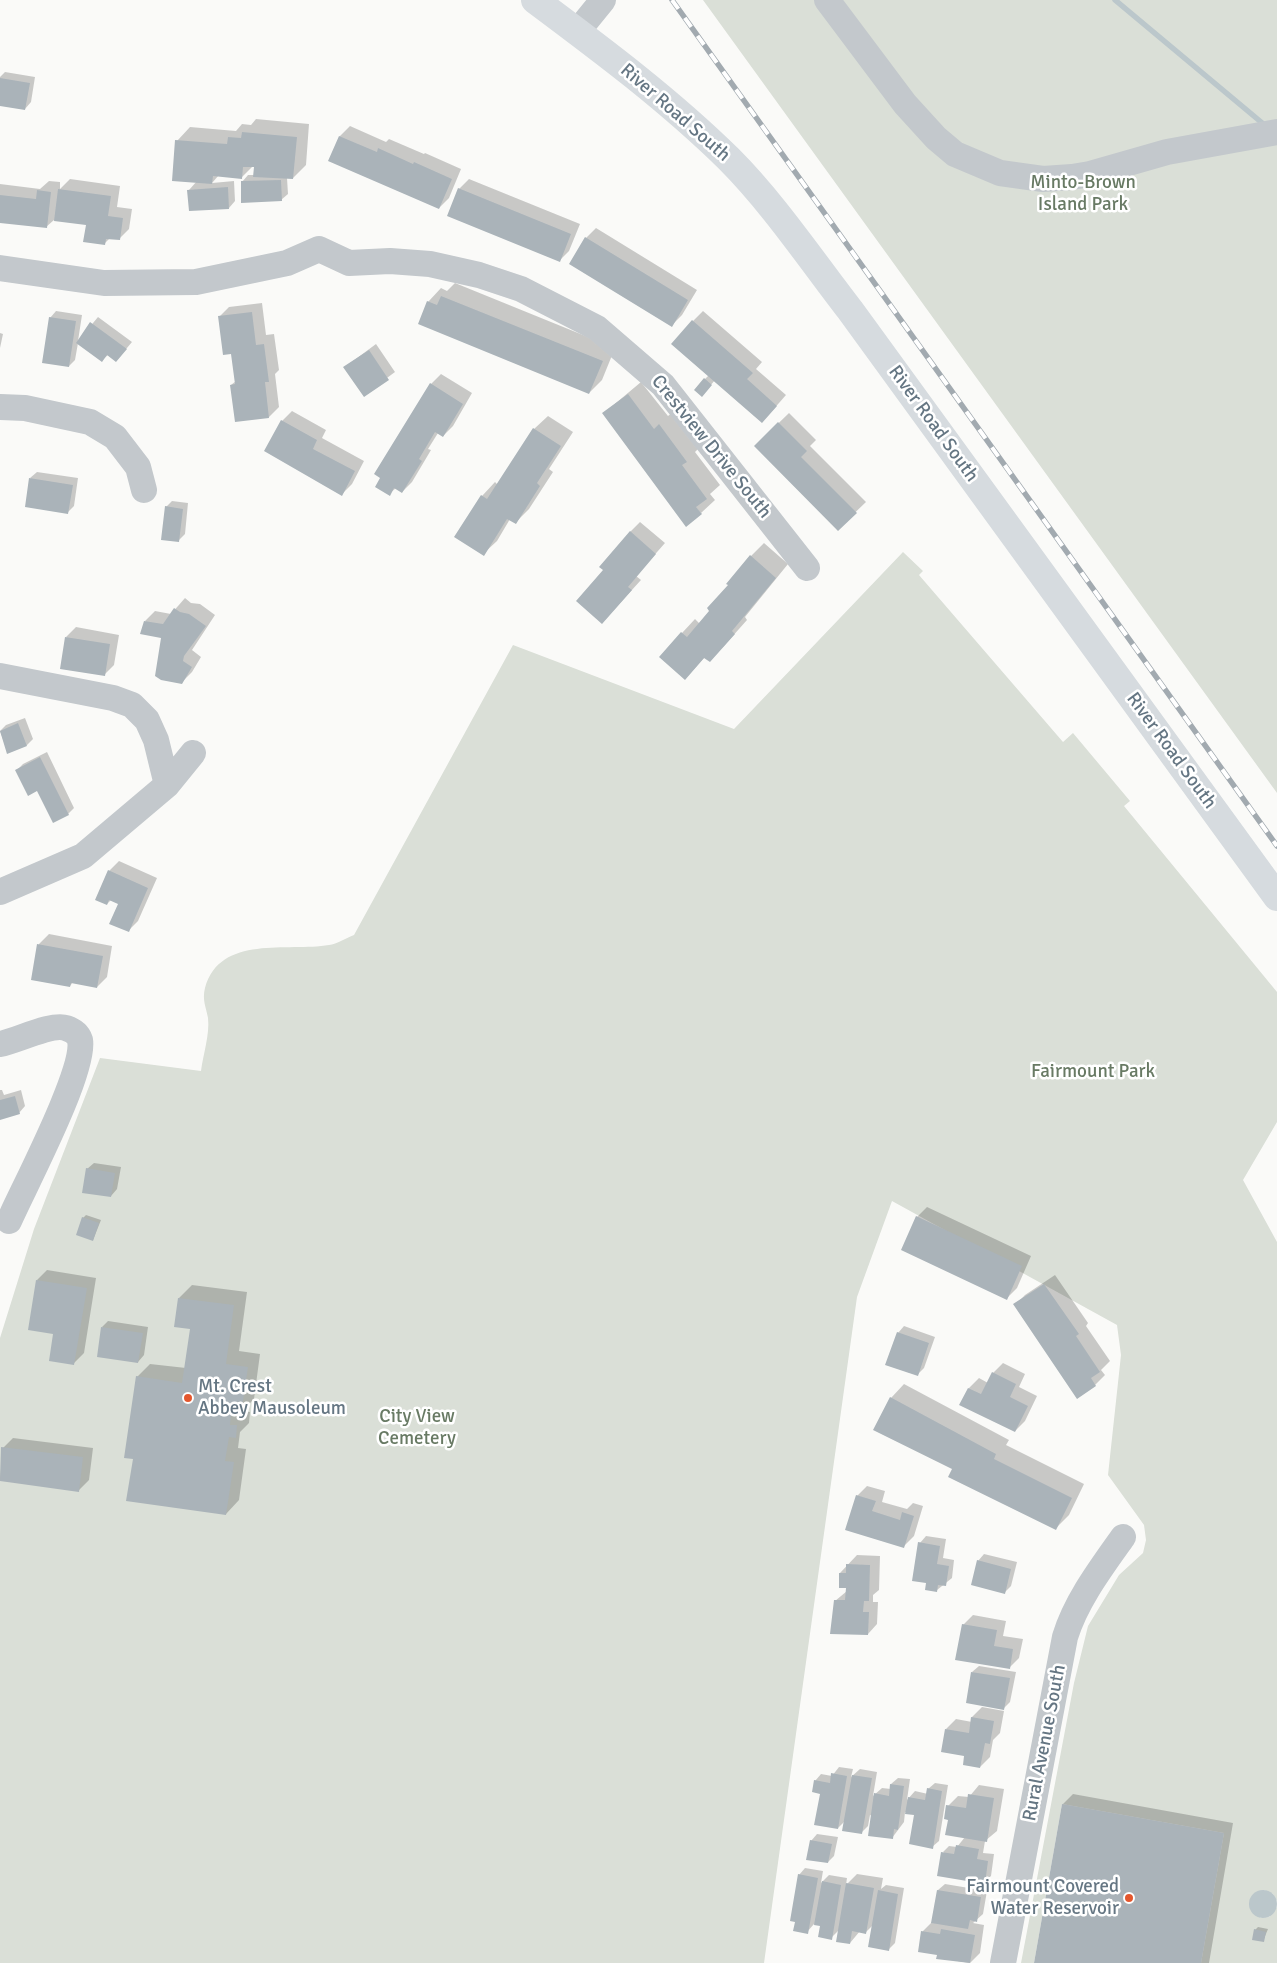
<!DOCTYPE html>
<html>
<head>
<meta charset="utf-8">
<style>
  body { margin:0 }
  canvas { display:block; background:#fafaf8 }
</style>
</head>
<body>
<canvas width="1277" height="1963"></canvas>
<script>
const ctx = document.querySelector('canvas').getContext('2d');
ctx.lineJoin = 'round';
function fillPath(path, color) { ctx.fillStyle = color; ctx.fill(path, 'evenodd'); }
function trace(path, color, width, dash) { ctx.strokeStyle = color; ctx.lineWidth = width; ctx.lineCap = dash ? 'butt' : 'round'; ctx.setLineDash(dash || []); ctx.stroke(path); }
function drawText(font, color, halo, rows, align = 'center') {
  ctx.font = font + ' Signika,sans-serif'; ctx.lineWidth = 5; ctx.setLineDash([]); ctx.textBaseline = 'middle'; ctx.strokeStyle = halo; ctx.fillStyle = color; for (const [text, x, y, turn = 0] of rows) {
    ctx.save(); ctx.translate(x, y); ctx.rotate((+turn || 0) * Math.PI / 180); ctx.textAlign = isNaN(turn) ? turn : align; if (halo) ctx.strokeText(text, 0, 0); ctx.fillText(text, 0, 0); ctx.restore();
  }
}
const green = new Path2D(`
  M 703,0 L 1277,0 L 1277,793 Z
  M 903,552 L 923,571 L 919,575 L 1063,742 L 1073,733 L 1130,801 L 1124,806 L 1277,992 L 1277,1122 L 1243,1180 L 1277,1242 L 1277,1901 L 1273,1894 L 1264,1890 L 1260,1918 L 1269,1917 L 1277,1907 L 1277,1963 L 1201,1963 L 1224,1833 L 1062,1804 L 1034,1963 L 1021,1963 L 1074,1683 L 1088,1626 L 1119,1575 L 1143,1553 L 1146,1540 L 1144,1525 L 1108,1475 L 1121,1355 L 1117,1325 L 892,1201 L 857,1297 L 764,1963 L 0,1963 L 0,1338 L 34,1229 L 100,1058 L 201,1071 C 203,1055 210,1034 208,1018 C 206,1007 202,1000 205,988 C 220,934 288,952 329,945 C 337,944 346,938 354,935 L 513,645 L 734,729 Z`);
const water = new Path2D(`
  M1249 1904a14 14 0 1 1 28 0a14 14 0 1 1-28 0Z`);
const shadow = new Path2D(`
  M 5,72 L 35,77 L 31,102 L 25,109 L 0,105 L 0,77 Z
  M 256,119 L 309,124 L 306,165 L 293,178 L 287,178 L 288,194 L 281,200 L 242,182 L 248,175 L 254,175 L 255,166 L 253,166 L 242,177 L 219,175 L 212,183 L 234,181 L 235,201 L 229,208 L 189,190 L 197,181 L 177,141 L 190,127 L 236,131 L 242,124 L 251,125 Z
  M 350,126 L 386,142 L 389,139 L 424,154 L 425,153 L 461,169 L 449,198 L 439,208 L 330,160 L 340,136 Z
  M 70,179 L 120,186 L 117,207 L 132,209 L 129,229 L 119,239 L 110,238 L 104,244 L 87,224 L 54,220 L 46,227 L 0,221 L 0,184 L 40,189 L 49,181 L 60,182 L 60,189 Z
  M 469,179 L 580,224 L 569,251 L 559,261 L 459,189 Z
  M 596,228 L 697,290 L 682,315 L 672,325 L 586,238 Z
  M 455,283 L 615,348 L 602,380 L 589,393 L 428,302 L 441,288 L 447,291 Z
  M 262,303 L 266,335 L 274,334 L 279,370 L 275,374 L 279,407 L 269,417 L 236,421 L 231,385 L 236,381 L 232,352 L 219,317 L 229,307 Z
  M 56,311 L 82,315 L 78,341 L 98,317 L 132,342 L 116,361 L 108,355 L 102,360 L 78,343 L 75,360 L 69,366 L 50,318 Z
  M 703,311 L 762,362 L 756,369 L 786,395 L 772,411 L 715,380 L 705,392 L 705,379 L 709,375 L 693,321 Z
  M 0,333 L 3,334 L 0,348 Z
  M 376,344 L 395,372 L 364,395 L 345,367 Z
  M 441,374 L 472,393 L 453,426 L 443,436 L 438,433 L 428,449 L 431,450 L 412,482 L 402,492 L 396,488 L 389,494 L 431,384 Z
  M 641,382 L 668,416 L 673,412 L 700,447 L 695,452 L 720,485 L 710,494 L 715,500 L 701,513 L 604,413 Z
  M 292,411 L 326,430 L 322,438 L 364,461 L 352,484 L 342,494 L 282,421 Z
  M 789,413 L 816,440 L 810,446 L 866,502 L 838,529 L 755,446 Z
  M 548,416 L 573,432 L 549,469 L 553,472 L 529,509 L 515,523 L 510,519 L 497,541 L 483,554 L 482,496 L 495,482 L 498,485 L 534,429 Z
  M 37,472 L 78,478 L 74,506 L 68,512 L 30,478 Z
  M 172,501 L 188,503 L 185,534 L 178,541 L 166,507 Z
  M 640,522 L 665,543 L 636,576 L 641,580 L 602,623 L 605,570 L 630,532 Z
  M 764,543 L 788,564 L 745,617 L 747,620 L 723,647 L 705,657 L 685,679 L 682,633 L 695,619 L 700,624 L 751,556 Z
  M 185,598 L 191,603 L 200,604 L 215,615 L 192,650 L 201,657 L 192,672 L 182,682 L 162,637 L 145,621 L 155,611 L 171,614 Z
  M 76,627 L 119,635 L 114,665 L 104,675 L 66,637 Z
  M 25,718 L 33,739 L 27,745 L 8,753 L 0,731 L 6,725 Z
  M 47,752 L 74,808 L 68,814 L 17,770 L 23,764 Z
  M 119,861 L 157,878 L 138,921 L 128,931 L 119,903 L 111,900 L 107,904 L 109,871 Z
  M 49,934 L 112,946 L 107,977 L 97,987 L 73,982 L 70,986 L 32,979 L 39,944 Z
  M 0,1090 L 2,1090 L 4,1095 L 21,1090 L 25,1106 L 19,1113 L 0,1118 Z
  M 94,1163 L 121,1167 L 117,1189 L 111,1196 L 87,1169 Z
  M 927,1207 L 1031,1256 L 1017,1288 L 1007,1298 L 917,1217 Z
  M 86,1215 L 101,1220 L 93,1240 L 83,1218 Z
  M 47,1270 L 96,1278 L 84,1353 L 74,1363 L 54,1333 L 37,1280 Z
  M 1055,1275 L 1088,1323 L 1086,1326 L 1110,1361 L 1101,1370 L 1105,1375 L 1095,1385 L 1015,1305 L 1025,1295 Z
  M 192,1285 L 247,1292 L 239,1351 L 260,1354 L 254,1399 L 242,1411 L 250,1412 L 249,1423 L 240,1432 L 238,1448 L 246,1449 L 239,1500 L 226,1514 L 134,1458 L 137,1377 L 150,1364 L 186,1368 L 191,1328 L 179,1298 Z
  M 108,1321 L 148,1327 L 144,1355 L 138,1362 L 102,1327 Z
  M 904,1326 L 935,1337 L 924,1368 L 917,1375 L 898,1333 Z
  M 1003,1363 L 1025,1374 L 1019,1387 L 1037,1396 L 1025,1421 L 1015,1431 L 961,1404 L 969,1388 L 979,1378 L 988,1383 L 993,1373 Z
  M 904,1384 L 1009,1440 L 1006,1445 L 1084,1484 L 1069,1515 L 1056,1528 L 953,1468 L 891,1398 Z
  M 13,1438 L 93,1448 L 89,1480 L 79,1490 L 0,1480 L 3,1448 Z
  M 867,1486 L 885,1491 L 882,1502 L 907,1509 L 913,1503 L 923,1506 L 914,1536 L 904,1546 L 857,1496 Z
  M 926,1536 L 946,1539 L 943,1558 L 954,1560 L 952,1578 L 937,1590 L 927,1582 L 920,1543 Z
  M 984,1554 L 1017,1562 L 1011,1586 L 1005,1592 L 978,1561 Z
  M 857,1555 L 880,1556 L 879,1590 L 873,1595 L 873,1602 L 878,1602 L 877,1624 L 868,1634 L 835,1601 L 847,1591 L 840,1573 Z
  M 973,1615 L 1006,1621 L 1003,1636 L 1023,1639 L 1019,1658 L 1009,1668 L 963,1625 Z
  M 979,1666 L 1016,1672 L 1010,1702 L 1004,1708 L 972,1672 Z
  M 982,1707 L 1004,1711 L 1000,1733 L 993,1740 L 990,1757 L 980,1767 L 966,1755 L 946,1729 L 956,1719 L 972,1722 L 972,1717 Z
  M 839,1767 L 853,1769 L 851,1777 L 860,1769 L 877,1772 L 873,1796 L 882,1788 L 891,1789 L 891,1784 L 898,1778 L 910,1779 L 907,1800 L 915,1791 L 928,1794 L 928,1789 L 935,1783 L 948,1785 L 939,1841 L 932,1847 L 916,1814 L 905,1812 L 904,1822 L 892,1838 L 872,1816 L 870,1815 L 868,1826 L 861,1833 L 846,1820 L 838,1828 L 815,1781 L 821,1774 L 832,1776 Z
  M 979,1785 L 1004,1789 L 997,1831 L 985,1841 L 983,1853 L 994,1854 L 991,1876 L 984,1882 L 943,1852 L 949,1846 L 957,1847 L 965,1837 L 949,1818 L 948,1806 L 958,1796 L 969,1797 Z
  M 1073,1794 L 1233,1823 L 1209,1963 L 1035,1963 L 1063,1804 Z
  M 817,1834 L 838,1837 L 834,1856 L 828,1862 L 811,1841 Z
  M 805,1868 L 823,1871 L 821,1883 L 829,1875 L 847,1878 L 846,1885 L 857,1874 L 883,1878 L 881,1889 L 886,1885 L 904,1888 L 895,1943 L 888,1950 L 873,1925 L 866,1932 L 860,1931 L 850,1943 L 839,1930 L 831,1938 L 821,1925 L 814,1924 L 807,1932 L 799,1875 Z
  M 945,1884 L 987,1891 L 983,1914 L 973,1923 L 984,1925 L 980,1953 L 970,1963 L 938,1958 L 938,1954 L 919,1951 L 923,1931 L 933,1921 L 938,1890 Z
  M 1258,1927 L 1268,1929 L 1263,1941 L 1255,1930 Z`);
const stream = new Path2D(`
  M 1115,0 L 1267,127`);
const building = new Path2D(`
  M 0,78 L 30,83 L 25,110 L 0,106 Z
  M 242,132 L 297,137 L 293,179 L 253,177 L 254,167 L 243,167 L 242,179 L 213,176 L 212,184 L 172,181 L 175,140 L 227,144 L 228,137 L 241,138 Z
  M 339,136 L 377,152 L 378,148 L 413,164 L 414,162 L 452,179 L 439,209 L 328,161 Z
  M 281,180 L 282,201 L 241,203 L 241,181 Z
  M 228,187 L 229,209 L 189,211 L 187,190 Z
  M 458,188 L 571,234 L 560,262 L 447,216 Z
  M 58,189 L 111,196 L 108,216 L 123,218 L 120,240 L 106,239 L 105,245 L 83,242 L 86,225 L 54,221 Z
  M 37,190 L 51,192 L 47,228 L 0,223 L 0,195 L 36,199 Z
  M 585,237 L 688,300 L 672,327 L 569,264 Z
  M 441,296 L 603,361 L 589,394 L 418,324 L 427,301 L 437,305 Z
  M 252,312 L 256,345 L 264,344 L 269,382 L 265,382 L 269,418 L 235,422 L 230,385 L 235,384 L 231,354 L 223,355 L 218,316 Z
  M 49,317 L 76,321 L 69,367 L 42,363 Z
  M 692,320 L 753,373 L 747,379 L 777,406 L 762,423 L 671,344 Z
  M 90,322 L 127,349 L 116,362 L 107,355 L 102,362 L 76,343 Z
  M 369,350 L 389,380 L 364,397 L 343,367 Z
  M 704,378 L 712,385 L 702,397 L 694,390 Z
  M 430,383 L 463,404 L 443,437 L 435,432 L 419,459 L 422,461 L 402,493 L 394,488 L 390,496 L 375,487 L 380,478 L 374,474 Z
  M 628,394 L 654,429 L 659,424 L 687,462 L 682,465 L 707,499 L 696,507 L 702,514 L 686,527 L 602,413 Z
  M 281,420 L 317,440 L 313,449 L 355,471 L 342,496 L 264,451 Z
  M 778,422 L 807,451 L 801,457 L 857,513 L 838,531 L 754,446 Z
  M 533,428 L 561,446 L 537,483 L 540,486 L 516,524 L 507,519 L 484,556 L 454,537 L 481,495 L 487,499 Z
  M 29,478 L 73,485 L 68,514 L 25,507 Z
  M 165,506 L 183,509 L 179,542 L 161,540 Z
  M 630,531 L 656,554 L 628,587 L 632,590 L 602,624 L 576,601 L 603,570 L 599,567 Z
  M 750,555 L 776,578 L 732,631 L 735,634 L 710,662 L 704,658 L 685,680 L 659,657 L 681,632 L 687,637 L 709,611 L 707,608 L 728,585 L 726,584 Z
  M 174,608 L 180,612 L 189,614 L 206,626 L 184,656 L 183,661 L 192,667 L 182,684 L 161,680 L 155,676 L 161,638 L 140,634 L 144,621 L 163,624 Z
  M 65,637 L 110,644 L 105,676 L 60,669 Z
  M 18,723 L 27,746 L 7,754 L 0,731 Z
  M 40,757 L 69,815 L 53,823 L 37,791 L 28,796 L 15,770 Z
  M 108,870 L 148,888 L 129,932 L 109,924 L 118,904 L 109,900 L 107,905 L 95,900 Z
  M 37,944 L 103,956 L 97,988 L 71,983 L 70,987 L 31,980 Z
  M 15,1096 L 20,1114 L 0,1120 L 0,1100 Z
  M 86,1168 L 115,1173 L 111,1197 L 82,1193 Z
  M 916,1216 L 1022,1266 L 1007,1300 L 901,1250 Z
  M 82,1217 L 99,1223 L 93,1241 L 76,1235 Z
  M 36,1280 L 87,1288 L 74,1365 L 49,1361 L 53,1334 L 28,1330 Z
  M 1044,1284 L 1079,1334 L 1076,1336 L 1100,1372 L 1091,1378 L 1096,1386 L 1077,1399 L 1013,1304 Z
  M 178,1298 L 234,1305 L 226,1364 L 248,1367 L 241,1414 L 231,1413 L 230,1425 L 237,1425 L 236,1438 L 229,1437 L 225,1461 L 234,1462 L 226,1515 L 126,1501 L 133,1459 L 124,1458 L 136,1376 L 182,1383 L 190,1329 L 174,1327 Z
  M 101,1327 L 143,1333 L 138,1363 L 97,1357 Z
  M 897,1332 L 929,1343 L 918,1376 L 885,1365 Z
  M 992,1372 L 1016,1384 L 1010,1397 L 1028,1406 L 1015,1432 L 959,1405 L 968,1388 L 981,1394 Z
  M 890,1397 L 996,1454 L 994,1459 L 1072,1498 L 1056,1530 L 948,1477 L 952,1469 L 873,1430 Z
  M 1,1447 L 83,1457 L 79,1492 L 0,1481 Z
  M 856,1495 L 876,1501 L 872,1511 L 900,1520 L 902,1512 L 914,1516 L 904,1548 L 845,1530 Z
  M 918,1542 L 940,1546 L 937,1564 L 949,1566 L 946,1586 L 938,1585 L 937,1592 L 925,1590 L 926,1583 L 912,1581 Z
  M 977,1560 L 1011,1569 L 1005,1594 L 971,1585 Z
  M 846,1564 L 870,1565 L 869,1601 L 864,1601 L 863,1612 L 869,1612 L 868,1635 L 830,1634 L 834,1600 L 845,1600 L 846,1588 L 839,1588 L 839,1573 L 846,1573 Z
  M 962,1624 L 997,1630 L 994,1646 L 1013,1649 L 1010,1669 L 955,1660 Z
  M 971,1672 L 1010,1678 L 1004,1710 L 966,1703 Z
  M 971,1717 L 994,1721 L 990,1744 L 985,1743 L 980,1768 L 963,1765 L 964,1756 L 941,1752 L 945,1729 L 969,1733 Z
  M 831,1773 L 847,1776 L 838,1829 L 814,1825 L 820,1794 L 812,1792 L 814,1780 L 830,1783 Z
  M 852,1775 L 872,1778 L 862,1834 L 842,1831 Z
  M 890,1784 L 904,1786 L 898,1830 L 894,1829 L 893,1839 L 868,1836 L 874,1793 L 889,1796 Z
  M 927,1788 L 942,1791 L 933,1849 L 909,1844 L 914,1815 L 905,1814 L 908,1797 L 925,1800 Z
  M 968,1794 L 994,1798 L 987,1842 L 945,1835 L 948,1820 L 944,1819 L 946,1805 L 966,1808 Z
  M 1062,1804 L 1224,1833 L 1201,1963 L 1034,1963 Z
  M 810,1840 L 832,1844 L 828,1863 L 806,1860 Z
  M 956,1845 L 979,1849 L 977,1859 L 988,1861 L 985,1884 L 937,1876 L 941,1852 L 954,1854 Z
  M 798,1874 L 818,1878 L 808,1934 L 793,1931 L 795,1922 L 790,1921 Z
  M 822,1881 L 841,1885 L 832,1940 L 818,1937 L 820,1926 L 814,1925 Z
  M 846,1883 L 874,1888 L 866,1934 L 852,1931 L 850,1944 L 836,1942 Z
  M 878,1890 L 898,1894 L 889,1951 L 868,1947 Z
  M 937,1890 L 981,1897 L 977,1922 L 970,1920 L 968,1929 L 931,1923 Z
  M 941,1929 L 975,1935 L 970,1963 L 936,1959 L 937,1955 L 918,1952 L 921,1931 L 940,1934 Z
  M 1254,1929 L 1266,1932 L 1264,1942 L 1252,1940 Z`);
const minor = new Path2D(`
  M 827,0 L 905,104 L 936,138 L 955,154 L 1000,173 L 1043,179 L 1072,177 L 1090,174 L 1167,152 L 1277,132
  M 577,32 L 603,0
  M 0,268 L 104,283 L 196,282 L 287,263 L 319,249 L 349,263 L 390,261 L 430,264 L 479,275 L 521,289 L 597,328 L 663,385 L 807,568
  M 0,407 L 25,408 L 90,422 L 115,437 L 138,467 L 144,490
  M 0,676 L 113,698 L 132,705 L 147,720 L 156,740 L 167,785
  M 0,892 L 83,856 L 167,785 L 193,753
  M 0,1044 C 16,1041 52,1023 66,1028 C 72,1030 78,1034 80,1040 C 86,1070 24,1187 9,1221
  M 1003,1963 L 1065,1637 C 1076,1601 1101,1568 1123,1537`);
const major = new Path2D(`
  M 535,0 C 602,50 669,100 729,159 C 773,203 812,261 850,310 L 1277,897`);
const rail = new Path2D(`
  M 672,0 L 1277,846`);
const markers = [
  [188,1398,5,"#e4572e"],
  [1129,1898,5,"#e4572e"]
];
const streetNames = [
  ["River Road South",675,113,41],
  ["River Road South",933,424,54],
  ["Crestview Drive South",711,447,51],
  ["River Road South",1171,751,54],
  ["Rural Avenue South",1045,1743,-79]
];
const parkNames = [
  ["Minto-Brown",1083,183],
  ["Island Park",1083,205],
  ["Fairmount Park",1093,1072],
  ["City View",417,1417],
  ["Cemetery",417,1439]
];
const poiNames = [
  ["Mt. Crest",198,1387],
  ["Abbey Mausoleum",198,1409],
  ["Fairmount Covered",1119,1887,"right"],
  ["Water Reservoir",1119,1909,"right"]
];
fillPath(green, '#dadfd7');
fillPath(water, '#bbc7cb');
fillPath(shadow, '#0003');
trace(stream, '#bbc7cb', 5.5);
fillPath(building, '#aab3b9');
trace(minor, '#c3c8cc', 26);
trace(major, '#d6dbdf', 28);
trace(rail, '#a2aab0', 5.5);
trace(rail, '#fff', 4, [11]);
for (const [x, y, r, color] of markers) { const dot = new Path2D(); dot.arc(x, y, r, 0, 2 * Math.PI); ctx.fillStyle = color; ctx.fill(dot); trace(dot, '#fff', 2); }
drawText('19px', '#657683', '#fff', streetNames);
drawText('19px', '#687a64', '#fff', parkNames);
drawText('19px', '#657683', '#fff', poiNames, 'left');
</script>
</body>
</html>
